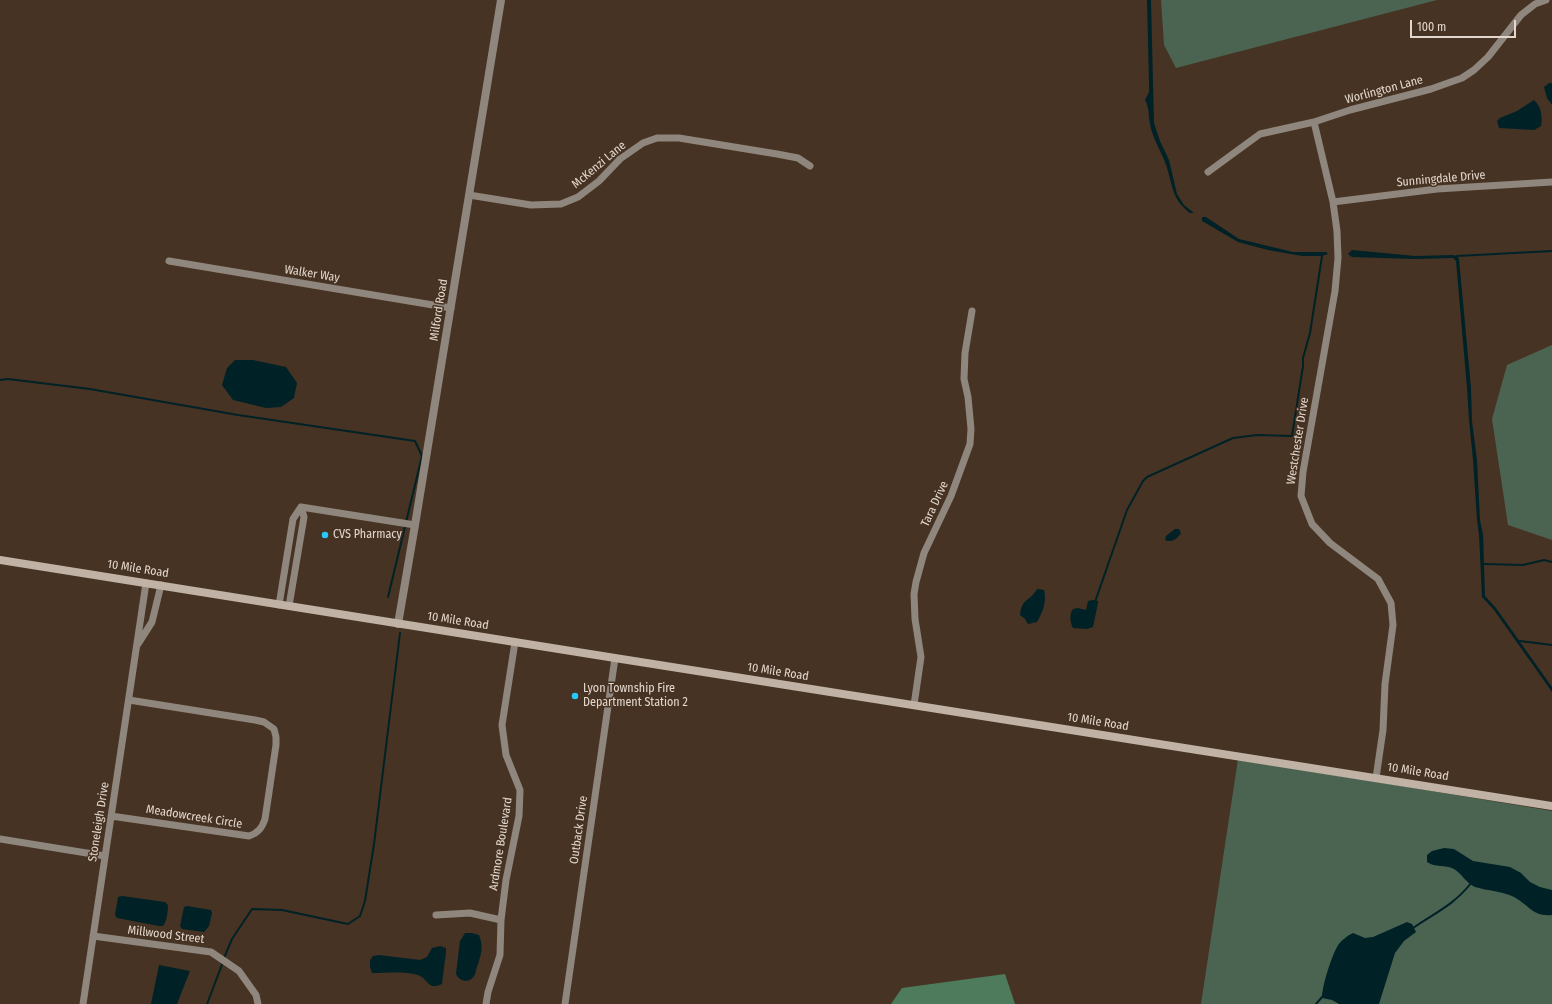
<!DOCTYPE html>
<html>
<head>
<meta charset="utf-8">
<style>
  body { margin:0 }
  #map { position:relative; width:1552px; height:1004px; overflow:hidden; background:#463323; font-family:"Fira Sans Condensed",sans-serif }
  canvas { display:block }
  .scale { position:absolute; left:1410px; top:20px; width:106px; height:18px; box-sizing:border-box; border:2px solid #e3d7cd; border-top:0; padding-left:5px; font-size:12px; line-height:14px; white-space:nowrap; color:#e3d7cd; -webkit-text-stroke:3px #463323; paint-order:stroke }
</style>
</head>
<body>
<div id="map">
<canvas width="1552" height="1004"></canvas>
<div class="scale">100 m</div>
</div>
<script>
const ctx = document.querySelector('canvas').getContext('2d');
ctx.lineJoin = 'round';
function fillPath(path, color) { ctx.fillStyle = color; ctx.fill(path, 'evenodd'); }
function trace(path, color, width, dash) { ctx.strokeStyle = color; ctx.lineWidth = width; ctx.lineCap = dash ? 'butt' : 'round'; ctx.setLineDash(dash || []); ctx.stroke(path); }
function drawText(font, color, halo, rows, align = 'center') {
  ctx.font = font + ' "Fira Sans Condensed",sans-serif'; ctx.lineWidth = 3; ctx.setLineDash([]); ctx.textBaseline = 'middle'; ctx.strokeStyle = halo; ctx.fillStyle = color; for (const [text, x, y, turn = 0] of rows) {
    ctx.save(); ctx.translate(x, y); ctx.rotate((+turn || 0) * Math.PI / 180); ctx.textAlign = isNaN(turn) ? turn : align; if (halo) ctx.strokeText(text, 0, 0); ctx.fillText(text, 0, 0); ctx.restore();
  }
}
const green = new Path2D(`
  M 1161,0 L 1437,0 L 1176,68 L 1164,45 Z
  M 1552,345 L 1552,540 L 1508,525 L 1492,419 L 1507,365 Z
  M 1238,759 L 1552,811 L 1552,1004 L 1201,1004 Z`);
const forest = new Path2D(`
  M 1005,974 L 1015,1004 L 891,1004 L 902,988 Z`);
const water = new Path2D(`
  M 1147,0 L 1151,0 L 1154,123 L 1160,141 L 1169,160 L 1177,194 L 1184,205 L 1194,213 L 1190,213 C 1170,198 1173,183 1165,162 C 1160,149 1152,137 1150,124 C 1148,113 1150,111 1145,100 L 1149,92 L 1149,83 Z
  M 1549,83 L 1552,83 L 1552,105 L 1547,98 L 1544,87 Z
  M 1534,100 C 1541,106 1543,117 1541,126 L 1534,130 L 1499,128 L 1497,121 L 1500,118 L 1517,111 Z
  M 1202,217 L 1206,217 L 1239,239 L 1293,252 L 1326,252 L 1328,254 L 1322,256 L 1302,256 L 1268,250 L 1238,242 L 1202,221 Z
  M 1352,250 L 1415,256 L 1453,255 L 1457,256 L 1459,259 L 1471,388 L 1472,421 L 1477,460 L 1480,520 L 1483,534 L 1485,596 L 1496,608 L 1552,687 L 1552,692 L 1494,610 L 1482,597 L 1479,535 L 1477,520 L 1473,460 L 1469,420 L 1467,388 L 1456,261 L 1453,258 L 1415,259 L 1352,257 L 1348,254 Z
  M 235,360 L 253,360 L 286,367 L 297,383 L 294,398 L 281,407 L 266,408 L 233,400 L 222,385 L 227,368 Z
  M 1175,529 L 1179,529 L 1181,533 C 1177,539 1172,543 1165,540 L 1166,536 Z
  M 1037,589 L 1044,590 C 1047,601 1043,612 1037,622 L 1028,624 L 1025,619 L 1020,615 C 1022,597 1030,602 1037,589 Z
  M 1093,600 L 1098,601 L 1098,603 L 1093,627 L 1087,629 L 1073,628 C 1070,622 1069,614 1073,609 L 1078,608 L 1086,610 L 1088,601 Z
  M 1444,848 L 1454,849 L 1473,861 L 1510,867 L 1521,873 L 1530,882 L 1540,887 L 1552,890 L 1552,915 C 1533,917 1529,905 1514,897 C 1502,891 1488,891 1475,887 C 1466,883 1462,874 1454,869 C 1445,864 1435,868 1427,862 L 1427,855 L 1432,851 Z
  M 122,896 L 165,902 L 168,905 C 168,911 167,921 163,926 L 159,926 L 117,918 L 115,915 L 118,897 Z
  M 187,906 L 211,910 L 212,913 L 209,926 L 204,932 L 182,929 L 180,926 L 184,907 Z
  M 1407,922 L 1412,924 L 1416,932 L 1404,941 L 1395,953 L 1379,1004 L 1339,1004 L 1332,1000 L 1322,998 C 1322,986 1331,958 1337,947 C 1340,941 1347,936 1353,933 L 1365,938 L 1373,937 Z
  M 465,933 L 472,933 L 479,935 C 484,947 481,955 477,967 C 476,969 476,974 474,976 C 469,984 459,981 456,974 L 460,941 Z
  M 440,946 L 446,948 L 446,952 L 442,984 C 427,991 429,979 418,975 C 404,971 387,973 372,973 L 370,967 L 370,960 L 373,956 L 379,955 L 420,960 L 427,957 L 432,948 Z
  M 159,965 L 190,971 L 177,1004 L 151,1004 Z`);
const stream = new Path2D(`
  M 1457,256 L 1552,251
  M 0,380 L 8,379 L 90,389 L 238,415 L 415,441 L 422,456 L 388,597
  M 1484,564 L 1523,565 L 1544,560 L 1552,562
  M 1095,602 L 1127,510 L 1143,481 L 1147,477 L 1233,438 L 1257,435 L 1292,436 L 1303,366 L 1303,358 L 1310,333 L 1322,256
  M 1520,641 L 1552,645
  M 1413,928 C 1436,912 1453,906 1472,882
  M 224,958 L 232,939 L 252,909 L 282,910 L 348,924 L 360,916 L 365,901 L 374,844 L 400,633
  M 207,1004 L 223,962
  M 1316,1004 L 1323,996`);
const minor = new Path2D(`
  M 1314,122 L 1333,202 L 1337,231 L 1338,258 L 1335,291 L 1303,472 L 1301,496 L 1312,524 L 1330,543 L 1378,579 L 1391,603 L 1393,625 L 1385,684 L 1383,730 L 1376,778
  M 1208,172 L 1260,134 L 1314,122 L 1350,110 L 1431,89 L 1462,78 L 1474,70 L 1488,57 L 1521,15 L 1535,4 L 1546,0
  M 469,195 L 531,205 L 561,204 L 578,197 L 599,181 L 620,159 L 643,143 L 657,138 L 679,138 L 777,154 L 798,158 L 810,166
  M 1333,202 L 1437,189 L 1552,182
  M 169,261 L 451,308
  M 301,507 L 415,525
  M 279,605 L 293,519 L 301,507 L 304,517 L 289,606
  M 138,644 L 152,622 L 161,585
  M 914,705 L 921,657 L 915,619 L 914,594 L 916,582 L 924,553 L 951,496 L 970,444 L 971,429 L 968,397 L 964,379 L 965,353 L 972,311
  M 111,816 L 249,836 C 258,833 262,828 265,819 L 276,745 L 276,737 L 274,729 L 264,722 L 255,720 L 129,700
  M 0,839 L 105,856
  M 436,915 L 470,913 L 501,920
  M 93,936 L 211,952 L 239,971 L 256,995 L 258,1004
  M 83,1004 L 146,583
  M 486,1004 L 488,992 L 500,955 L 501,920 L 506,880 L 519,816 L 520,790 L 506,755 L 502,725 L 515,642
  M 565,1004 L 615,658`);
const tertiary = new Path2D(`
  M 398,624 L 415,525 L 501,0`);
const secondary = new Path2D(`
  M 0,560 L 615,658 L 1552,806`);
const markers = [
  [325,535,4,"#28c8ff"],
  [575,696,4,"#28c8ff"]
];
const streetNames = [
  ["Worlington Lane",1384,90,-15],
  ["McKenzi Lane",599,165,-40],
  ["Sunningdale Drive",1441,179,-5],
  ["Walker Way",312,274,9],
  ["Milford Road",439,310,-81],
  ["Westchester Drive",1298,441,-81],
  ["Tara Drive",935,504,-65],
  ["10 Mile Road",138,569,9],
  ["10 Mile Road",458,621,9],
  ["10 Mile Road",778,672,9],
  ["10 Mile Road",1098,722,9],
  ["10 Mile Road",1418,772,9],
  ["Meadowcreek Circle",194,817,9],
  ["Stoneleigh Drive",99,822,-81],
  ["Outback Drive",579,830,-82],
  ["Ardmore Boulevard",501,844,-81],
  ["Millwood Street",166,935,7]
];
const poiNames = [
  ["CVS Pharmacy",333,535],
  ["Lyon Township Fire",583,689],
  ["Department Station 2",583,703]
];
fillPath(green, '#4b6452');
fillPath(forest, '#4e7b5c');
fillPath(water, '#002227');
trace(stream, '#002227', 2);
trace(minor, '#8f867d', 7);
trace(tertiary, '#8f867d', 8);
trace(secondary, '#c0b2a4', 8);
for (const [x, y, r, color] of markers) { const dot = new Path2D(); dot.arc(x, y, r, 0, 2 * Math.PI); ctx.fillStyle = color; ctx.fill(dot); trace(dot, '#463323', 1.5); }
drawText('12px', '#e3d7cd', '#463323', streetNames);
drawText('12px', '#e3d7cd', '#463323', poiNames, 'left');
</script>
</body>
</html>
